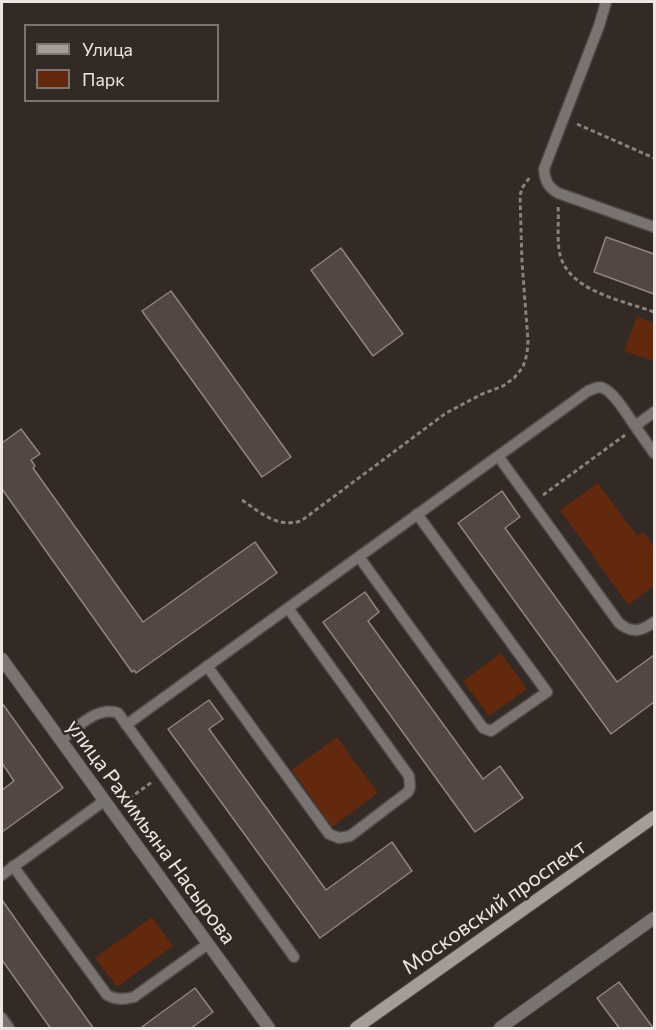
<!DOCTYPE html>
<html>
<head>
<meta charset="utf-8">
<style>
  body { margin:0 }
  #map { position:relative; width:656px; height:1030px; overflow:hidden; background:#332925; font-family:Commissioner,sans-serif }
  canvas { display:block }
  .frame { position:absolute; inset:0; border:3px solid #ece5e3; pointer-events:none }
  .legend { position:absolute; left:24px; top:24px; width:195px; height:78px; box-sizing:border-box; background:#332925; border:2px solid #7d7471; margin:0; padding:8px 10px; list-style:none; font-size:18px; color:#ece5e3 }
  .legend li { display:flex; align-items:center; gap:12px; height:30px }
  .legend b { width:30px; border:2px solid #7d7471 }
</style>
</head>
<body>
<div id="map">
<canvas width="656" height="1030"></canvas>
<div class="frame"></div>
<ul class="legend">
<li><b style="height:8px;background:#a59c98"></b>Улица</li>
<li><b style="height:16px;background:#62290f"></b>Парк</li>
</ul>
</div>
<script>
const ctx = document.querySelector('canvas').getContext('2d');
ctx.lineJoin = 'round';
function fillPath(path, color) { ctx.fillStyle = color; ctx.fill(path, 'evenodd'); }
function trace(path, color, width, dash) { ctx.strokeStyle = color; ctx.lineWidth = width; ctx.lineCap = dash ? 'butt' : 'round'; ctx.setLineDash(dash || []); ctx.stroke(path); }
function drawText(font, color, halo, rows, align = 'center') {
  ctx.font = font + ' Commissioner,sans-serif'; ctx.lineWidth = 5; ctx.setLineDash([]); ctx.textBaseline = 'middle'; ctx.strokeStyle = halo; ctx.fillStyle = color; for (const [text, x, y, turn = 0] of rows) {
    ctx.save(); ctx.translate(x, y); ctx.rotate((+turn || 0) * Math.PI / 180); ctx.textAlign = isNaN(turn) ? turn : align; if (halo) ctx.strokeText(text, 0, 0); ctx.fillText(text, 0, 0); ctx.restore();
  }
}
const green = new Path2D(`
  M 637,316 L 654,323 L 654,361 L 624,351 Z
  M 598,483 L 637,536 L 644,532 L 654,547 L 654,586 L 628,605 L 560,510 Z
  M 501,653 L 527,689 L 489,716 L 463,681 Z
  M 337,737 L 378,793 L 332,827 L 292,770 Z
  M 152,917 L 173,946 L 117,987 L 95,958 Z`);
const building = new Path2D(`
  M 606,237 L 654,254 L 654,294 L 594,272 Z
  M 341,248 L 403,334 L 373,356 L 311,270 Z
  M 171,291 L 291,457 L 262,477 L 142,311 Z
  M 21,429 L 40,454 L 31,460 L 35,466 L 33,468 L 143,622 L 255,542 L 277,573 L 136,673 L 134,670 L 132,672 L 2,489 L 2,443 Z
  M 502,491 L 520,517 L 505,528 L 617,682 L 654,655 L 654,702 L 611,734 L 458,523 Z
  M 365,592 L 379,612 L 368,621 L 483,779 L 500,766 L 523,798 L 475,832 L 323,622 Z
  M 209,700 L 223,719 L 209,729 L 326,890 L 392,842 L 412,871 L 320,938 L 168,729 Z
  M 2,703 L 63,788 L 2,832 L 2,790 L 14,781 L 2,763 Z
  M 2,900 L 26,934 L 94,1029 L 51,1029 L 2,960 Z
  M 619,982 L 654,1029 L 620,1029 L 597,998 Z
  M 195,988 L 213,1012 L 190,1029 L 139,1029 Z`);
const path = new Path2D(`
  M 577,124 L 654,158
  M 558,207 C 559,221 557,236 559,249 C 564,291 622,300 654,312
  M 543,495 L 625,435
  M 242,500 C 261,513 277,528 301,521 L 446,413 L 482,394 L 503,386 L 514,378 L 523,367 L 527,354 L 528,341 L 522,262 L 520,196 L 522,188 L 530,177
  M 123,803 L 152,782`);
const service = new Path2D(`
  M 606,2 L 599,26 L 544,169 C 545,181 548,187 558,193 L 654,227
  M 635,426 L 654,453
  M 498,456 L 619,623 C 632,634 642,631 654,622
  M 359,557 L 483,728 L 491,731 L 547,692 L 417,514
  M 288,608 L 588,391 C 593,389 598,386 603,388 C 614,392 628,416 635,426 L 654,412
  M 126,725 L 288,608 L 409,776 L 410,787 L 408,792 L 350,836 L 339,838 L 329,834 L 207,666
  M 61,740 C 76,729 97,705 118,713 L 294,957
  M 13,866 L 107,995 C 116,1000 124,1000 134,997 L 208,944
  M 2,875 L 104,801
  M 2,1018 L 9,1028`);
const minor = new Path2D(`
  M 2,659 L 269,1028
  M 500,1028 L 654,918`);
const secondary = new Path2D(`
  M 356,1028 L 654,817`);
const streetNames = [
  ["улица Рахимьяна Насырова",151,832,54],
  ["Московский проспект",494,907,-35]
];
fillPath(green, '#62290f');
fillPath(building, '#524742');
trace(building, '#928580', 1.5);
trace(service, '#514743', 13);
trace(minor, '#514743', 14);
trace(secondary, '#514743', 14);
trace(path, '#89817d', 3, [4.5, 3]);
trace(service, '#797371', 10);
trace(minor, '#797371', 12);
trace(secondary, '#a59c98', 12);
drawText('21px', '#ece5e3', '#332925', streetNames);
</script>
</body>
</html>
